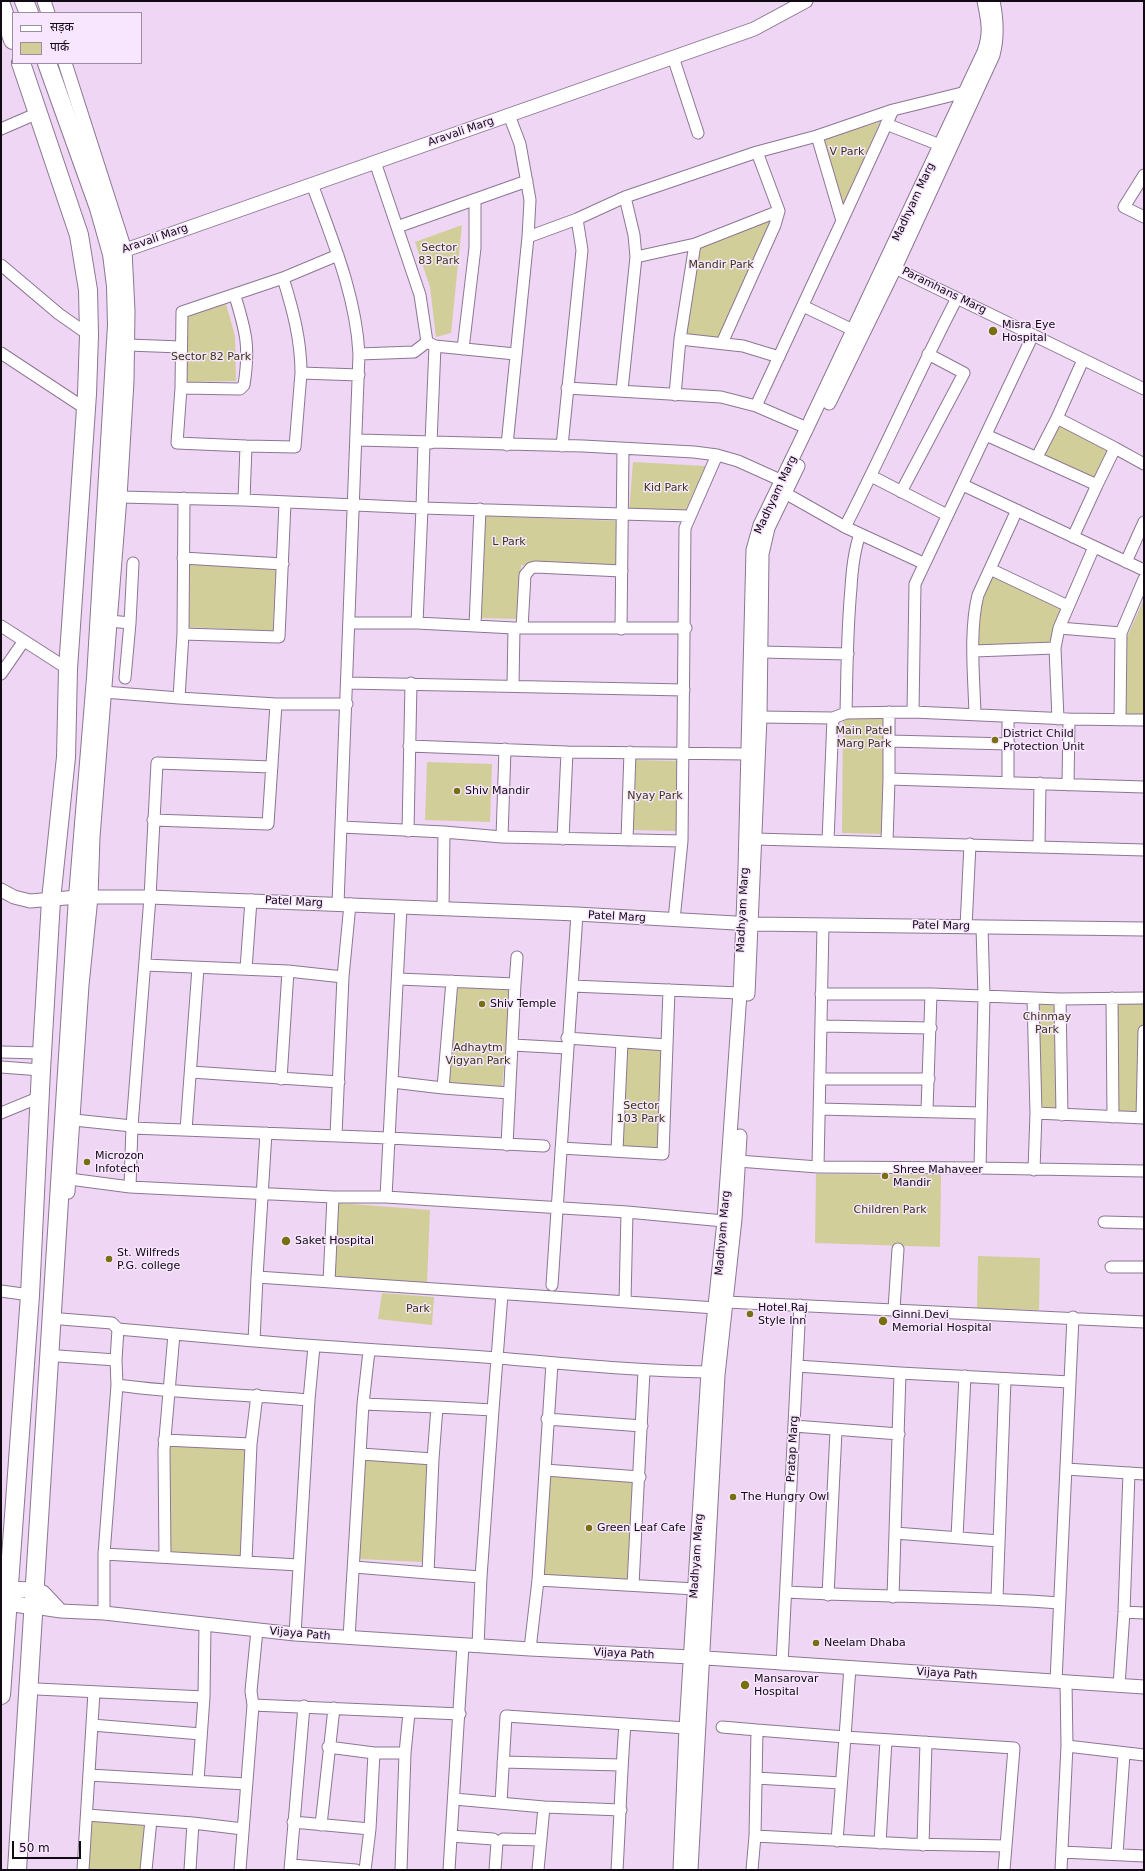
<!DOCTYPE html>
<html>
<head>
<meta charset="utf-8">
<style>
  body { margin:0 }
  #map { position:relative; width:1145px; height:1871px; overflow:hidden; background:#eed6f4; font-family:"DejaVu Sans","Noto Sans Devanagari",sans-serif }
  canvas { display:block }
  .frame { position:absolute; inset:0; border:2px solid #110913; pointer-events:none }
  .legend { position:absolute; left:12px; top:12px; width:130px; height:52px; box-sizing:border-box; background:#f8e5fe; border:1px solid #9c8da0; margin:0; padding:5px 7px; list-style:none; font-size:12px; color:#110913 }
  .legend li { display:flex; align-items:center; gap:8px; height:20px }
  .legend b { width:20px; border:1px solid #9c8da0 }
  .scale { position:absolute; left:12px; top:1841px; width:69px; height:18px; box-sizing:border-box; border:2px solid #110913; border-top:0; padding-left:5px; font-size:12px; line-height:14px; white-space:nowrap; color:#110913; -webkit-text-stroke:3px #f8e5fe; paint-order:stroke }
</style>
</head>
<body>
<div id="map">
<canvas width="1145" height="1871"></canvas>
<div class="frame"></div>
<ul class="legend">
<li><b style="height:5px;background:#fff"></b>सड़क</li>
<li><b style="height:11px;background:#d1ce99"></b>पार्क</li>
</ul>
<div class="scale">50 m</div>
</div>
<script>
const ctx = document.querySelector('canvas').getContext('2d');
ctx.lineJoin = 'round';
function fillPath(path, color) { ctx.fillStyle = color; ctx.fill(path, 'evenodd'); }
function trace(path, color, width, dash) { ctx.strokeStyle = color; ctx.lineWidth = width; ctx.lineCap = dash ? 'butt' : 'round'; ctx.setLineDash(dash || []); ctx.stroke(path); }
function drawText(font, color, halo, rows, align = 'center') {
  ctx.font = font + ' "DejaVu Sans",sans-serif'; ctx.lineWidth = 3; ctx.setLineDash([]); ctx.textBaseline = 'middle'; ctx.strokeStyle = halo; ctx.fillStyle = color; for (const [text, x, y, turn = 0] of rows) {
    ctx.save(); ctx.translate(x, y); ctx.rotate((+turn || 0) * Math.PI / 180); ctx.textAlign = isNaN(turn) ? turn : align; if (halo) ctx.strokeText(text, 0, 0); ctx.fillText(text, 0, 0); ctx.restore();
  }
}
const green = new Path2D(`
  M 880,122 L 842,209 L 824,139 Z
  M 779,211 L 722,343 L 680,339 L 695,244 Z
  M 462,225 L 451,333 L 436,337 L 430,287 L 415,242 Z
  M 226,304 L 235,336 L 236,381 L 186,382 L 187,314 Z
  M 1057,418 L 1113,450 L 1096,485 L 1040,459 Z
  M 633,462 L 706,466 L 684,513 L 629,512 Z
  M 484,516 L 618,521 L 616,569 L 521,565 L 519,619 L 480,618 Z
  M 187,564 L 276,568 L 273,631 L 185,627 Z
  M 990,569 L 1068,606 L 1055,648 L 974,651 L 976,604 Z
  M 1144,599 L 1144,715 L 1126,715 L 1127,637 Z
  M 885,715 L 881,834 L 842,833 L 843,717 Z
  M 634,760 L 677,761 L 676,831 L 632,830 Z
  M 427,762 L 492,764 L 490,822 L 425,820 Z
  M 458,985 L 511,989 L 502,1088 L 449,1082 Z
  M 1033,998 L 1060,999 L 1062,1115 L 1036,1113 Z
  M 1112,998 L 1144,998 L 1144,1118 L 1113,1117 Z
  M 622,1042 L 667,1045 L 663,1154 L 617,1150 Z
  M 816,1174 L 941,1175 L 940,1247 L 815,1243 Z
  M 338,1203 L 430,1210 L 427,1283 L 335,1276 Z
  M 978,1256 L 1040,1258 L 1039,1310 L 977,1308 Z
  M 382,1293 L 434,1297 L 432,1325 L 378,1319 Z
  M 164,1440 L 251,1444 L 246,1561 L 165,1557 Z
  M 362,1457 L 433,1459 L 422,1562 L 359,1559 Z
  M 548,1474 L 637,1481 L 629,1581 L 543,1575 Z
  M 87,1815 L 151,1820 L 149,1870 L 83,1870 Z`);
const minor = new Path2D(`
  M 673,57 L 698,133
  M 886,124 L 940,145
  M 1,129 L 38,113
  M 1144,175 L 1124,207 L 1144,217
  M 312,184 C 332,239 356,295 359,354 L 338,904
  M 842,221 L 893,110
  M 397,227 L 527,181
  M 528,237 L 577,219 L 625,197 L 757,152 L 817,136 L 893,110 L 966,92
  M 636,257 L 695,244 L 779,211
  M 1,265 L 59,314 L 89,335
  M 895,268 L 1144,389
  M 283,278 C 293,310 301,340 301,373 L 359,375
  M 803,306 L 853,330
  M 680,339 L 743,346 L 779,357
  M 429,343 L 435,346 L 515,354
  M 722,343 L 775,225 L 779,211 L 757,152
  M 128,345 L 181,347
  M 463,349 L 475,248 L 475,200
  M 1,353 L 86,409
  M 359,354 L 414,352 L 427,342 L 420,295 L 375,162
  M 301,373 L 295,447 L 246,446 L 244,500 L 422,508 L 417,623
  M 181,388 L 240,389 L 244,385 C 250,347 246,332 235,296
  M 567,388 L 721,397 L 756,406 L 807,428
  M 622,390 L 636,257 L 634,235 L 625,197
  M 675,395 L 680,339 L 695,244
  M 756,406 L 842,221 L 817,136
  M 1057,418 L 1115,448
  M 986,435 L 1097,485 L 1115,448 L 1144,464
  M 358,440 L 583,446 L 694,452 L 717,455 L 738,461 L 789,484
  M 424,443 L 422,508 L 689,516
  M 431,443 L 435,346
  M 507,445 L 528,237 L 530,200 L 520,144 L 509,115
  M 246,446 L 177,443 L 181,388 L 182,312 L 283,278 L 338,255
  M 562,446 L 582,250 L 577,219
  M 1037,457 L 1057,418 L 1083,360
  M 871,476 L 947,515
  M 963,485 L 1144,570
  M 901,492 L 964,373 L 928,354
  M 785,493 L 845,527 L 923,563
  M 120,497 L 244,500
  M 845,527 C 884,451 918,373 957,298
  M 1073,537 L 1097,485
  M 183,558 L 283,564
  M 1126,562 L 1144,522
  M 990,569 L 1068,606
  M 110,621 L 130,623 L 133,563
  M 350,623 L 417,623 L 514,628 L 686,628
  M 475,625 L 480,509
  M 1,626 L 68,669
  M 522,628 L 525,575 L 531,568 L 535,567 L 622,571
  M 1059,628 L 1121,633
  M 621,629 L 623,449
  M 183,634 L 279,637 L 285,503
  M 974,651 L 1055,648
  M 761,652 L 848,654
  M 1,674 L 23,642
  M 125,678 L 130,623
  M 348,683 L 684,690
  M 513,686 L 514,628
  M 104,692 L 179,698 L 183,634 L 184,498
  M 179,698 L 276,704 L 347,704
  M 913,712 L 915,584 L 1033,335
  M 846,713 C 847,672 847,630 851,588 C 852,570 854,551 860,534
  M 975,714 C 974,678 969,630 978,595 L 1017,510
  M 760,717 L 833,718 L 846,713 L 913,712 L 1069,719 L 1144,720
  M 1058,719 L 1055,648 L 1059,628 L 1094,547
  M 1120,720 L 1121,633 L 1144,579
  M 890,741 L 1009,744
  M 409,746 L 567,752 L 748,754
  M 889,779 L 1144,787
  M 1008,781 L 1008,717
  M 1068,785 L 1069,719
  M 153,820 L 268,824 L 276,704
  M 342,827 L 444,832 L 502,837 L 682,841
  M 408,831 L 411,683
  M 502,837 L 505,749
  M 563,839 L 567,752
  M 755,839 L 1144,850
  M 627,840 L 630,752
  M 828,841 L 833,718
  M 887,842 L 889,779 L 889,712
  M 1039,846 L 1040,783
  M 443,909 L 444,832
  M 674,920 L 682,841 L 685,528 L 717,455
  M 966,927 L 970,844
  M 145,965 L 288,971 L 343,977
  M 246,969 L 251,900
  M 399,979 L 515,984 L 507,1145
  M 515,984 L 517,957
  M 572,986 L 740,993
  M 821,994 L 931,994 L 927,1110
  M 931,994 L 1060,999 L 1144,998
  M 1033,998 L 1036,1113 L 1034,1170
  M 1112,998 L 1113,1117
  M 1060,999 L 1062,1115
  M 822,1026 L 931,1028
  M 513,1045 L 567,1048
  M 667,1045 L 669,990
  M 1,1052 L 42,1053
  M 1,1067 L 41,1070
  M 191,1072 L 339,1082
  M 281,1079 L 288,971
  M 820,1079 L 929,1079
  M 392,1082 L 443,1088 L 509,1093
  M 443,1088 L 452,981
  M 819,1109 L 981,1113
  M 1,1113 L 40,1097
  M 1036,1113 L 1144,1118
  M 1142,1118 L 1144,1031
  M 74,1120 L 132,1126
  M 132,1128 L 389,1138 L 544,1146
  M 186,1130 L 198,968
  M 336,1135 L 343,977 L 350,904
  M 561,1148 L 663,1154 L 667,1045 L 567,1038
  M 617,1150 L 622,1042
  M 738,1161 L 818,1167 L 980,1168 L 984,997 L 982,927
  M 818,1167 L 823,925
  M 980,1168 L 1144,1171
  M 62,1178 L 130,1187 L 333,1197 L 386,1197 L 627,1212 L 724,1221
  M 130,1187 L 132,1126 L 150,897 L 157,763 L 272,767
  M 386,1197 L 401,907
  M 1104,1222 L 1144,1223
  M 1111,1267 L 1144,1267
  M 257,1277 L 266,1133
  M 329,1282 L 333,1197
  M 552,1285 L 577,914
  M 1,1291 L 30,1295
  M 625,1302 L 627,1212
  M 894,1309 L 898,1249
  M 61,1319 L 112,1323 L 118,1329 L 254,1341 L 257,1277 L 716,1308 L 726,1302 L 1144,1322
  M 254,1341 C 336,1348 417,1352 499,1358 C 569,1364 638,1371 708,1372
  M 58,1356 L 116,1360
  M 797,1366 L 900,1373 L 1070,1382
  M 117,1385 C 181,1394 245,1394 309,1400
  M 363,1404 L 437,1407
  M 547,1419 L 642,1426
  M 794,1426 L 899,1434
  M 164,1440 L 251,1444
  M 361,1454 L 433,1459
  M 1066,1469 L 1144,1474
  M 545,1470 L 640,1477
  M 895,1533 L 999,1541
  M 957,1537 L 965,1376
  M 104,1554 L 299,1565
  M 165,1557 L 164,1450 L 174,1334
  M 246,1561 L 251,1444 L 257,1395
  M 354,1567 L 428,1573
  M 481,1577 L 493,1410
  M 538,1580 L 695,1589
  M 633,1585 L 644,1371
  M 786,1592 C 877,1597 968,1596 1059,1603
  M 828,1595 L 836,1431
  M 893,1597 L 900,1373
  M 997,1598 L 1005,1379
  M 1124,1612 L 1144,1613
  M 104,1613 L 104,1554 L 117,1385 L 116,1360 L 118,1329
  M 295,1634 L 309,1400 L 314,1346
  M 349,1638 L 363,1404 L 369,1351
  M 478,1646 L 481,1577 L 428,1573 L 433,1459 L 437,1407 L 493,1410 L 502,1294
  M 530,1649 L 538,1580 L 552,1363
  M 782,1664 L 800,1305
  M 1056,1681 L 1073,1317
  M 1119,1686 L 1124,1612 L 1129,1473
  M 37,1689 L 204,1697
  M 253,1705 L 460,1714
  M 92,1725 L 201,1734
  M 722,1727 L 757,1730
  M 1067,1746 L 1144,1755
  M 328,1747 L 374,1753 L 405,1753
  M 503,1762 L 621,1765
  M 89,1775 L 246,1784
  M 756,1778 L 841,1783
  M 198,1781 L 204,1697 L 205,1624
  M 454,1799 L 544,1807 L 538,1870
  M 501,1802 L 506,1716 L 686,1728
  M 544,1807 L 621,1810
  M 87,1815 L 193,1823 L 243,1829
  M 293,1822 L 370,1829
  M 321,1825 L 334,1708
  M 451,1836 L 493,1839 L 497,1842 L 495,1870
  M 755,1836 L 757,1730 L 845,1737 L 850,1667
  M 503,1839 L 541,1840
  M 837,1841 L 845,1737 L 1014,1748 L 1006,1846
  M 880,1843 L 886,1740
  M 923,1845 L 926,1742
  M 1062,1852 L 1144,1856
  M 1117,1854 L 1124,1754
  M 291,1865 L 356,1870
  M 83,1870 L 94,1692
  M 146,1870 L 151,1820
  M 190,1870 L 193,1823
  M 240,1870 L 253,1705 L 251,1691 L 257,1630
  M 290,1870 L 304,1706
  M 365,1870 L 370,1829 L 374,1753
  M 401,1870 L 405,1753 L 409,1713
  M 449,1870 L 463,1645
  M 617,1870 C 620,1821 621,1773 625,1724
  M 752,1870 L 755,1836 L 909,1844 L 1006,1846 L 1004,1870
  M 1061,1870 L 1067,1746 L 1066,1682`);
const tertiary = new Path2D(`
  M 44,1 L 48,13
  M 65,63 L 125,250 L 128,311 L 127,381 L 120,497 L 93,837 L 91,897 L 82,985 L 68,1192
  M 117,253 L 754,29 L 806,1
  M 829,403 L 895,268 L 993,55 C 998,36 997,20 993,1
  M 1,890 L 14,897 L 30,901 L 78,897 L 150,897 L 577,914 L 753,924 L 1144,929
  M 748,994 L 760,717 L 762,554 L 768,528 L 798,466
  M 35,1590 L 43,1592 L 61,1611
  M 34,1607 L 61,1611 L 104,1613 L 295,1634 L 530,1649 L 691,1657 L 1144,1687
  M 680,1870 L 686,1728 L 708,1372 L 724,1221 L 740,993 L 745,869 L 753,550 L 760,525 L 807,428 L 984,52 C 991,32 988,21 984,1
  M 691,1870 L 718,1375 L 735,1219 L 740,1136`);
const secondary = new Path2D(`
  M 1,1589 L 35,1590
  M 1,1602 L 34,1607`);
const trunk = new Path2D(`
  M 24,1 L 29,13
  M 1,5 L 13,40
  M 1,1695 L 30,1295 L 41,1070 L 51,900 L 66,757 L 68,669 L 87,394 L 89,335 L 88,290 L 79,235 L 21,63
  M 17,1870 L 78,897 L 96,678 L 117,325 L 116,286 L 112,254 L 99,208 L 47,63`);
const markers = [
  [993,331,5,"#777011"],
  [995,740,4,"#777011"],
  [457,791,4,"#777011"],
  [482,1004,4,"#777011"],
  [87,1162,4,"#777011"],
  [885,1176,4,"#777011"],
  [286,1241,5,"#777011"],
  [109,1259,4,"#777011"],
  [750,1314,4,"#777011"],
  [883,1321,5,"#777011"],
  [733,1497,4,"#777011"],
  [589,1528,4,"#777011"],
  [816,1643,4,"#777011"],
  [745,1685,5,"#777011"]
];
const streetNames = [
  ["Aravali Marg",461,132,-19],
  ["Madhyam Marg",914,202,-65],
  ["Aravali Marg",155,239,-19],
  ["Paramhans Marg",944,291,26],
  ["Madhyam Marg",776,495,-65],
  ["Patel Marg",294,902,3],
  ["Madhyam Marg",743,910,-87],
  ["Patel Marg",617,917,3],
  ["Patel Marg",941,926,1],
  ["Madhyam Marg",723,1233,-85],
  ["Pratap Marg",793,1449,-87],
  ["Madhyam Marg",697,1556,-86],
  ["Vijaya Path",300,1634,5],
  ["Vijaya Path",624,1654,3],
  ["Vijaya Path",947,1674,4]
];
const parkNames = [
  ["V Park",847,152],
  ["Sector",439,248],
  ["83 Park",439,261],
  ["Mandir Park",721,265],
  ["Sector 82 Park",211,357],
  ["Kid Park",666,488],
  ["L Park",509,542],
  ["Main Patel",864,731],
  ["Marg Park",864,744],
  ["Nyay Park",655,796],
  ["Chinmay",1047,1017],
  ["Park",1047,1030],
  ["Adhaytm",478,1048],
  ["Vigyan Park",478,1061],
  ["Sector",641,1106],
  ["103 Park",641,1119],
  ["Children Park",890,1210],
  ["Park",418,1309]
];
const poiNames = [
  ["Misra Eye",1002,325],
  ["Hospital",1002,338],
  ["District Child",1003,734],
  ["Protection Unit",1003,747],
  ["Shiv Mandir",465,791],
  ["Shiv Temple",490,1004],
  ["Microzon",95,1156],
  ["Infotech",95,1169],
  ["Shree Mahaveer",893,1170],
  ["Mandir",893,1183],
  ["Saket Hospital",295,1241],
  ["St. Wilfreds",117,1253],
  ["P.G. college",117,1266],
  ["Hotel Raj",758,1308],
  ["Style Inn",758,1321],
  ["Ginni Devi",892,1315],
  ["Memorial Hospital",892,1328],
  ["The Hungry Owl",741,1497],
  ["Green Leaf Cafe",597,1528],
  ["Neelam Dhaba",824,1643],
  ["Mansarovar",754,1679],
  ["Hospital",754,1692]
];
fillPath(green, '#d1ce99');
trace(minor, '#8c7792', 13);
trace(tertiary, '#8c7792', 15);
trace(secondary, '#8c7792', 17);
trace(trunk, '#8c7792', 20);
trace(minor, '#fff', 11);
trace(tertiary, '#fff', 13);
trace(secondary, '#fff', 15);
trace(trunk, '#fff', 18);
for (const [x, y, r, color] of markers) { const dot = new Path2D(); dot.arc(x, y, r, 0, 2 * Math.PI); ctx.fillStyle = color; ctx.fill(dot); trace(dot, '#f8e5fe', 1.5); }
drawText('11px', '#110913', '#f8e5fe', streetNames);
drawText('11px', '#383512', '#f8e5fe', parkNames);
drawText('11px', '#110913', '#f8e5fe', poiNames, 'left');
</script>
</body>
</html>
